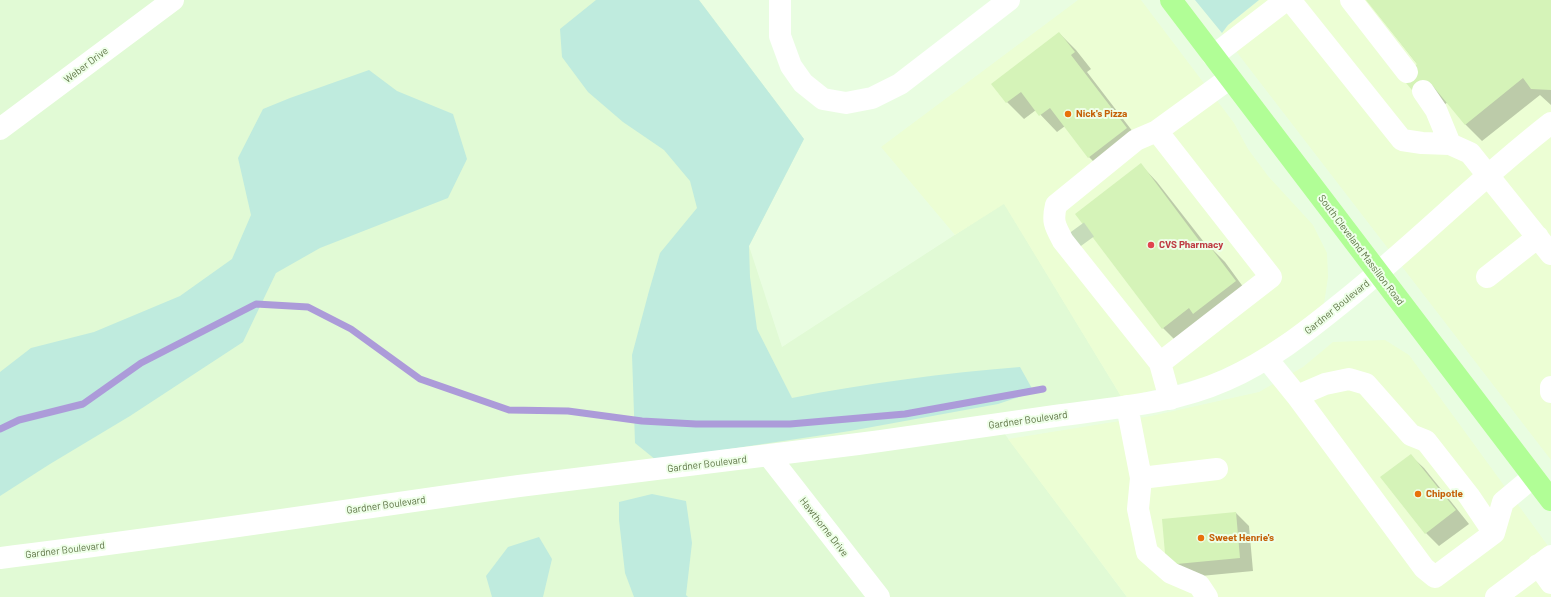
<!DOCTYPE html>
<html>
<head>
<meta charset="utf-8">
<style>
  body { margin:0 }
  canvas { display:block; background:#e9fde1 }
</style>
</head>
<body>
<canvas width="1551" height="597"></canvas>
<script>
const ctx = document.querySelector('canvas').getContext('2d');
ctx.lineJoin = 'round';
function fillPath(path, color) { ctx.fillStyle = color; ctx.fill(path, 'evenodd'); }
function trace(path, color, width, dash) { ctx.strokeStyle = color; ctx.lineWidth = width; ctx.lineCap = dash ? 'butt' : 'round'; ctx.setLineDash(dash || []); ctx.stroke(path); }
function drawText(font, color, halo, rows, align = 'center') {
  ctx.font = font + ' Barlow,sans-serif'; ctx.lineWidth = 4; ctx.setLineDash([]); ctx.textBaseline = 'middle'; ctx.strokeStyle = halo; ctx.fillStyle = color; for (const [text, x, y, turn = 0] of rows) {
    ctx.save(); ctx.translate(x, y); ctx.rotate((+turn || 0) * Math.PI / 180); ctx.textAlign = isNaN(turn) ? turn : align; if (halo) ctx.strokeText(text, 0, 0); ctx.fillText(text, 0, 0); ctx.restore();
  }
}
const residential = new Path2D(`
  M 0,0 L 699,0 L 804,139 L 749,246 L 782,347 L 1004,203 L 1127,406 L 998,425 L 1127,597 L 0,597 Z`);
const commercial = new Path2D(`
  M 1078,0 L 1141,0 L 1234,123 L 1248,149 L 1268,176 L 1313,225 L 1327,253 L 1328,277 L 1324,304 L 1274,345 L 1206,377 L 1122,398 L 1004,204 L 955,235 L 881,147 Z
  M 1259,0 L 1551,0 L 1551,460 L 1222,33 L 1228,25 Z
  M 1385,340 L 1409,355 L 1551,550 L 1551,597 L 1127,597 L 1008,439 L 1151,416 L 1259,392 L 1303,367 L 1333,342 Z`);
const green = new Path2D(`
  M 596,0 L 699,0 L 804,139 L 749,246 L 750,277 L 757,329 L 792,398 C 868,383 944,373 1020,367 L 1034,392 L 998,404 L 850,431 L 656,460 L 635,443 L 632,355 L 649,291 L 660,253 L 697,208 L 690,181 L 664,150 L 623,122 L 588,92 L 562,57 L 560,29 Z
  M 1195,0 L 1259,0 L 1228,25 L 1222,33 Z
  M 369,70 L 397,91 L 453,114 L 467,159 L 448,198 L 320,248 L 276,273 L 243,342 L 130,416 L 50,464 L 0,496 L 0,372 L 31,348 L 94,332 L 180,296 L 232,259 L 251,215 L 238,158 L 263,109 L 290,98 Z
  M 652,494 L 686,501 L 692,543 L 686,595 L 688,597 L 634,597 L 625,573 L 619,520 L 619,502 Z
  M 539,537 L 552,559 L 543,597 L 492,597 L 486,576 L 508,547 Z`);
const shadow = new Path2D(`
  M 1367,0 L 1551,0 L 1551,105 L 1540,95 L 1482,141 L 1465,124 L 1448,102 L 1434,112 L 1418,65 Z
  M 1059,33 L 1076,50 L 1091,69 L 1087,72 L 1143,145 L 1106,174 L 1089,157 L 1065,126 L 1057,132 L 1036,110 L 1024,119 L 1007,102 L 993,84 Z
  M 1141,165 L 1157,182 L 1207,246 L 1208,245 L 1225,262 L 1252,299 L 1180,345 L 1163,328 Z
  M 1410,455 L 1424,468 L 1469,524 L 1439,546 L 1426,533 Z
  M 1236,513 L 1249,526 L 1253,571 L 1180,578 L 1166,564 Z`);
const stream = new Path2D(`
  M 0,429 L 19,420 L 83,404 L 141,363 L 256,304 L 308,307 L 351,329 L 420,379 L 509,410 L 568,411 L 642,421 L 696,424 L 790,424 L 905,414 L 1043,389`);
const building = new Path2D(`
  M 1366,0 L 1551,0 L 1551,90 L 1531,89 L 1523,78 L 1465,125 L 1432,85 L 1417,96 L 1401,77 L 1417,64 Z
  M 1059,32 L 1075,52 L 1071,55 L 1127,128 L 1088,158 L 1050,108 L 1039,116 L 1021,92 L 1006,103 L 991,84 Z
  M 1141,163 L 1204,247 L 1208,244 L 1236,281 L 1193,314 L 1189,308 L 1162,329 L 1075,214 Z
  M 1411,454 L 1456,510 L 1425,534 L 1380,477 Z
  M 1236,512 L 1240,558 L 1166,565 L 1162,519 Z`);
const minorTunnel = new Path2D(`
  M 1075,229 L 1085,243`);
const minor = new Path2D(`
  M 780,0 L 780,36 L 791,66 L 803,83 L 823,99 L 846,103 L 872,98 L 900,84 L 1009,0
  M 1290,0 L 1402,140 L 1422,143 L 1450,144 L 1470,153 L 1551,254
  M 1351,0 L 1407,72
  M 1213,56 L 1286,0
  M 1423,91 L 1436,110 L 1450,144
  M 0,129 L 173,0
  M 1157,131 L 1271,277 L 1160,363 L 1170,399
  M 1487,277 L 1538,237
  M 1267,359 L 1297,396 L 1424,568 L 1435,577 L 1494,533 L 1469,496 L 1426,441 L 1411,435 L 1366,384 L 1349,379 L 1325,384 L 1297,396
  M 1160,363 L 1063,241 C 1055,226 1052,222 1056,205 L 1136,140 L 1157,131 L 1230,78
  M 1551,387 L 1551,392
  M 1127,406 L 1141,478
  M 769,456 L 879,597
  M 1494,533 L 1503,502 L 1533,477
  M 0,558 C 174,537 346,510 519,486 C 632,471 745,459 858,444 C 924,435 990,425 1055,416 C 1113,408 1172,404 1226,380 C 1269,361 1306,332 1343,302 C 1414,245 1479,179 1551,123
  M 1538,565 L 1551,583
  M 1207,597 L 1199,585 L 1171,573 L 1147,552 L 1138,509 L 1141,478 L 1217,469
  M 1496,597 L 1551,556`);
const major = new Path2D(`
  M 1171,0 L 1551,500`);
const markers = [
  [1068,114,4,"#e8710a"],
  [1151,245,4,"#e0444e"],
  [1418,494,4,"#e8710a"],
  [1201,538,4,"#e8710a"]
];
const streetNames = [
  ["Weber Drive",86,65,-37],
  ["South Cleveland Massillon Road",1361,250,53],
  ["Gardner Boulevard",1337,307,-39],
  ["Gardner Boulevard",1028,420,-8],
  ["Gardner Boulevard",707,464,-7],
  ["Gardner Boulevard",386,505,-8],
  ["Hawthorne Drive",824,527,52],
  ["Gardner Boulevard",65,550,-7]
];
const foodNames = [
  ["Nick's Pizza",1076,114],
  ["Chipotle",1426,494],
  ["Sweet Henrie's",1209,538]
];
const healthNames = [
  ["CVS Pharmacy",1159,245]
];
fillPath(residential, '#e1fad5');
fillPath(commercial, '#ecfed4');
fillPath(green, '#bfebde');
fillPath(shadow, '#0003');
trace(stream, '#ac9bd9', 7);
fillPath(building, '#d5f3b8');
trace(minorTunnel, '#c6dbba', 22, [22, 11]);
trace(minor, '#fff', 22);
trace(major, '#b1fe96', 22);
for (const [x, y, r, color] of markers) { const dot = new Path2D(); dot.arc(x, y, r, 0, 2 * Math.PI); ctx.fillStyle = color; ctx.fill(dot); trace(dot, '#eeffe8', 1.5); }
drawText('10px', '#5f7547', '#eeffe8', streetNames);
drawText('bold 10px', '#c56008', '#eeffe8', foodNames, 'left');
drawText('bold 10px', '#be3a42', '#eeffe8', healthNames, 'left');
</script>
</body>
</html>
